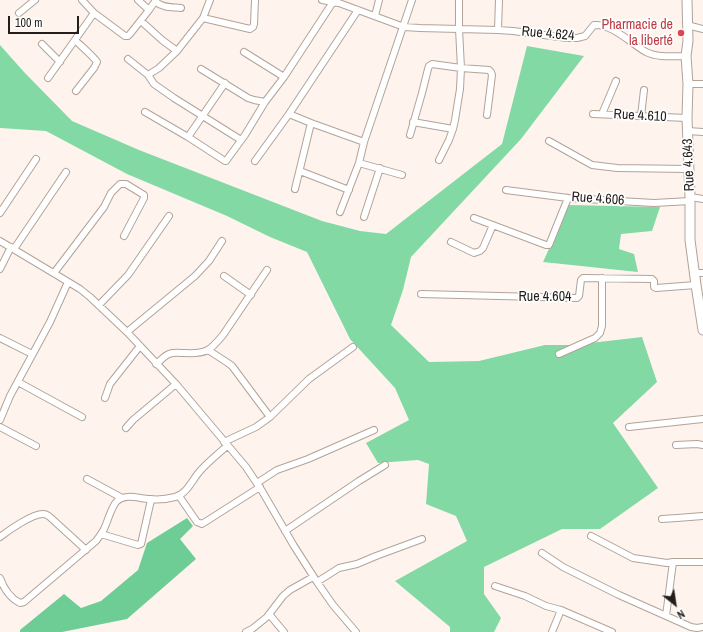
<!DOCTYPE html>
<html>
<head>
<meta charset="utf-8">
<style>
  body { margin:0 }
  #map { position:relative; width:703px; height:632px; overflow:hidden; background:#fef4ed; font-family:"Archivo Narrow",sans-serif }
  canvas { display:block }
  .north { position:absolute; left:655px; top:584px; width:40px; height:40px; -webkit-text-stroke:3px #fff; paint-order:stroke; rotate:150deg; font-size:11px; font-weight:700; line-height:16px; text-align:center; color:#241e1a }
  .north::after { content:''; display:block; margin:auto; width:14px; height:18px; background:#241e1a; clip-path:polygon(50% 0,100% 100%,50% 72%,0 100%) }
  .scale { position:absolute; left:8px; top:16px; width:71px; height:18px; box-sizing:border-box; border:2px solid #241e1a; border-top:0; padding-left:5px; font-size:12px; line-height:14px; white-space:nowrap; color:#241e1a; -webkit-text-stroke:3px #fff; paint-order:stroke }
</style>
</head>
<body>
<div id="map">
<canvas width="703" height="632"></canvas>
<div class="north">N</div>
<div class="scale">100 m</div>
</div>
<script>
const ctx = document.querySelector('canvas').getContext('2d');
ctx.lineJoin = 'round';
function fillPath(path, color) { ctx.fillStyle = color; ctx.fill(path, 'evenodd'); }
function trace(path, color, width, dash) { ctx.strokeStyle = color; ctx.lineWidth = width; ctx.lineCap = dash ? 'butt' : 'round'; ctx.setLineDash(dash || []); ctx.stroke(path); }
function drawText(font, color, halo, rows, align = 'center') {
  ctx.font = font + ' "Archivo Narrow",sans-serif'; ctx.lineWidth = 3.5; ctx.setLineDash([]); ctx.textBaseline = 'middle'; ctx.strokeStyle = halo; ctx.fillStyle = color; for (const [text, x, y, turn = 0] of rows) {
    ctx.save(); ctx.translate(x, y); ctx.rotate((+turn || 0) * Math.PI / 180); ctx.textAlign = isNaN(turn) ? turn : align; if (halo) ctx.strokeText(text, 0, 0); ctx.fillText(text, 0, 0); ctx.restore();
  }
}
const green = new Path2D(`
  M 0,45 L 24,72 L 72,121 L 139,150 L 322,221 L 360,231 L 386,234 L 502,144 L 527,46 L 584,56 L 521,139 L 411,257 L 403,290 L 391,325 L 429,362 L 479,361 L 545,345 L 573,345 L 642,337 L 657,382 L 613,423 L 658,488 L 600,529 L 562,529 L 484,567 L 484,594 L 501,618 L 494,632 L 450,632 L 450,627 L 395,581 L 467,541 L 456,516 L 426,504 L 429,464 L 418,460 L 378,463 L 366,443 L 409,420 L 395,388 L 350,339 L 307,252 L 270,237 L 227,216 L 127,174 L 46,131 L 0,128 Z
  M 569,205 L 660,207 L 652,231 L 621,234 L 619,249 L 634,254 L 638,272 L 543,262 Z`);
const forest = new Path2D(`
  M 187,518 L 193,526 L 180,539 L 196,559 L 127,619 L 62,632 L 20,632 L 20,630 L 64,594 L 81,608 L 101,601 L 138,570 L 147,543 Z`);
const minor = new Path2D(`
  M 138,0 L 149,10 L 156,0
  M 322,0 L 339,3 L 404,27 L 420,28 L 498,30
  M 499,0 L 498,30 L 513,31 L 567,38 L 577,38 L 585,36 L 594,25 C 613,24 630,43 646,52 C 658,58 673,56 686,56
  M 156,2 C 163,8 172,7 181,8
  M 19,13 L 35,0
  M 94,13 L 125,36 L 128,36 L 130,34 L 149,10
  M 375,16 L 379,0
  M 203,18 L 250,29 L 253,27 L 254,24 L 255,0
  M 141,21 L 162,40 L 177,51
  M 687,25 L 703,29
  M 75,40 C 80,45 95,58 97,62 L 94,68 L 76,91
  M 42,44 L 60,62
  M 244,52 L 284,77
  M 128,59 L 148,75 L 154,84 L 174,98 L 241,140
  M 201,69 L 248,98 L 254,100 L 265,102
  M 148,75 L 159,68 L 177,51 L 203,18 L 210,0
  M 48,78 L 94,13 L 82,0
  M 688,84 L 703,84
  M 145,112 L 188,137 L 225,161 L 226,161 L 245,135 L 265,102 L 284,77 L 333,2
  M 289,114 L 311,123 L 364,142
  M 593,114 L 687,118
  M 602,114 L 616,81
  M 641,116 L 644,90
  M 413,122 L 453,129
  M 688,131 L 703,132
  M 410,135 L 422,93 L 428,69 L 429,66 L 432,64 L 461,68 L 489,70 L 491,72 L 492,75 L 487,115
  M 188,137 L 225,83
  M 549,141 L 592,165 L 617,168 L 689,169
  M 439,160 L 449,140 L 453,129 L 455,120 L 460,89 L 461,68 L 459,29 L 459,0
  M 255,161 L 289,114 L 358,10
  M 359,163 L 402,175
  M 300,171 L 349,190
  M 295,189 L 311,123
  M 506,190 L 568,198 L 654,203 L 690,201
  M 690,197 L 703,199
  M 340,212 L 359,163 L 364,142 L 412,0
  M 0,213 L 36,159
  M 364,217 L 380,168
  M 474,218 L 546,245 L 549,245 L 568,198
  M 0,241 L 80,289 L 90,297 L 127,332 L 176,384 L 246,467 L 262,491 L 294,546 L 317,582 L 333,605 L 356,632
  M 451,242 L 474,253 L 480,251 L 483,248 L 493,225
  M 14,249 L 66,172
  M 0,269 L 11,247
  M 54,273 L 104,207 L 111,193 L 120,184 L 126,184 L 144,195 L 144,198 L 124,236
  M 694,273 L 703,273
  M 224,276 L 251,295
  M 421,294 L 577,298 L 579,296 L 581,280 L 583,278 L 652,279 L 654,281 L 654,287 L 656,288 L 696,285
  M 99,305 L 128,275 L 169,216
  M 127,332 L 195,276 L 209,261 L 222,241
  M 0,338 L 32,354
  M 208,350 L 228,363 L 232,366 L 270,417
  M 559,354 L 595,338 L 600,333 L 602,326 L 602,278
  M 156,364 C 160,361 164,356 169,354 C 174,352 180,353 185,353 C 206,354 210,351 223,335 L 267,270
  M 18,382 L 82,417
  M 105,398 L 110,384 L 140,346
  M 0,420 L 10,396 L 50,322 L 68,282
  M 0,427 L 36,446
  M 629,427 L 684,421 L 703,419
  M 126,428 L 133,420 L 176,384
  M 224,442 L 256,427 L 270,417 L 309,379 L 353,347
  M 676,445 L 697,444 L 703,445
  M 87,479 L 122,498
  M 257,483 L 277,470 L 308,459 L 374,430
  M 179,496 L 197,522 L 202,524 L 260,487
  M 662,519 L 677,518 L 703,516
  M 285,531 L 359,481 L 385,465
  M 101,534 L 138,545 L 141,544 L 151,500
  M 591,536 L 633,558 L 667,563 L 673,562
  M 0,537 C 9,530 32,514 43,514 C 46,514 49,516 51,518 L 86,550
  M 542,553 L 563,567 L 619,595 L 691,627 L 697,628 L 703,627
  M 0,578 C 4,589 10,598 20,603 L 24,602 L 96,541 C 99,537 102,533 104,529 C 108,521 111,507 117,501 C 126,493 140,499 150,499 C 158,500 167,499 175,497 C 187,494 192,480 200,471 C 208,462 218,454 227,446
  M 317,582 L 339,568 L 357,564 L 376,556 L 422,539
  M 495,586 L 525,596 L 546,606 L 561,610 L 612,632
  M 269,614 L 284,632
  M 666,616 L 673,562 L 703,562
  M 246,632 L 252,629 L 267,617 L 283,596 L 290,590 L 313,577
  M 552,632 L 561,610`);
const highway = new Path2D(`
  M 687,0 L 688,41 L 686,56 L 688,84 L 687,118 L 690,197 L 690,240 L 696,285 L 703,330`);
const markers = [
  [681,33,4,"#e0444e"]
];
const healthNames = [
  ["Pharmacie de",673,25],
  ["la liberté",673,41]
];
const streetNames = [
  ["Rue 4.624",548,34,5],
  ["Rue 4.610",640,116,3],
  ["Rue 4.643",689,165,-92],
  ["Rue 4.606",598,199,4],
  ["Rue 4.604",545,297]
];
fillPath(green, '#82d9a4');
fillPath(forest, '#6ecc95');
trace(minor, '#b2a399', 8);
trace(highway, '#b2a399', 11);
trace(minor, '#fff', 6);
trace(highway, '#fff', 9);
for (const [x, y, r, color] of markers) { const dot = new Path2D(); dot.arc(x, y, r, 0, 2 * Math.PI); ctx.fillStyle = color; ctx.fill(dot); trace(dot, '#fff', 1.5); }
drawText('14px', '#be3a42', '#fff', healthNames, 'right');
drawText('14px', '#241e1a', '#fff', streetNames);
</script>
</body>
</html>
